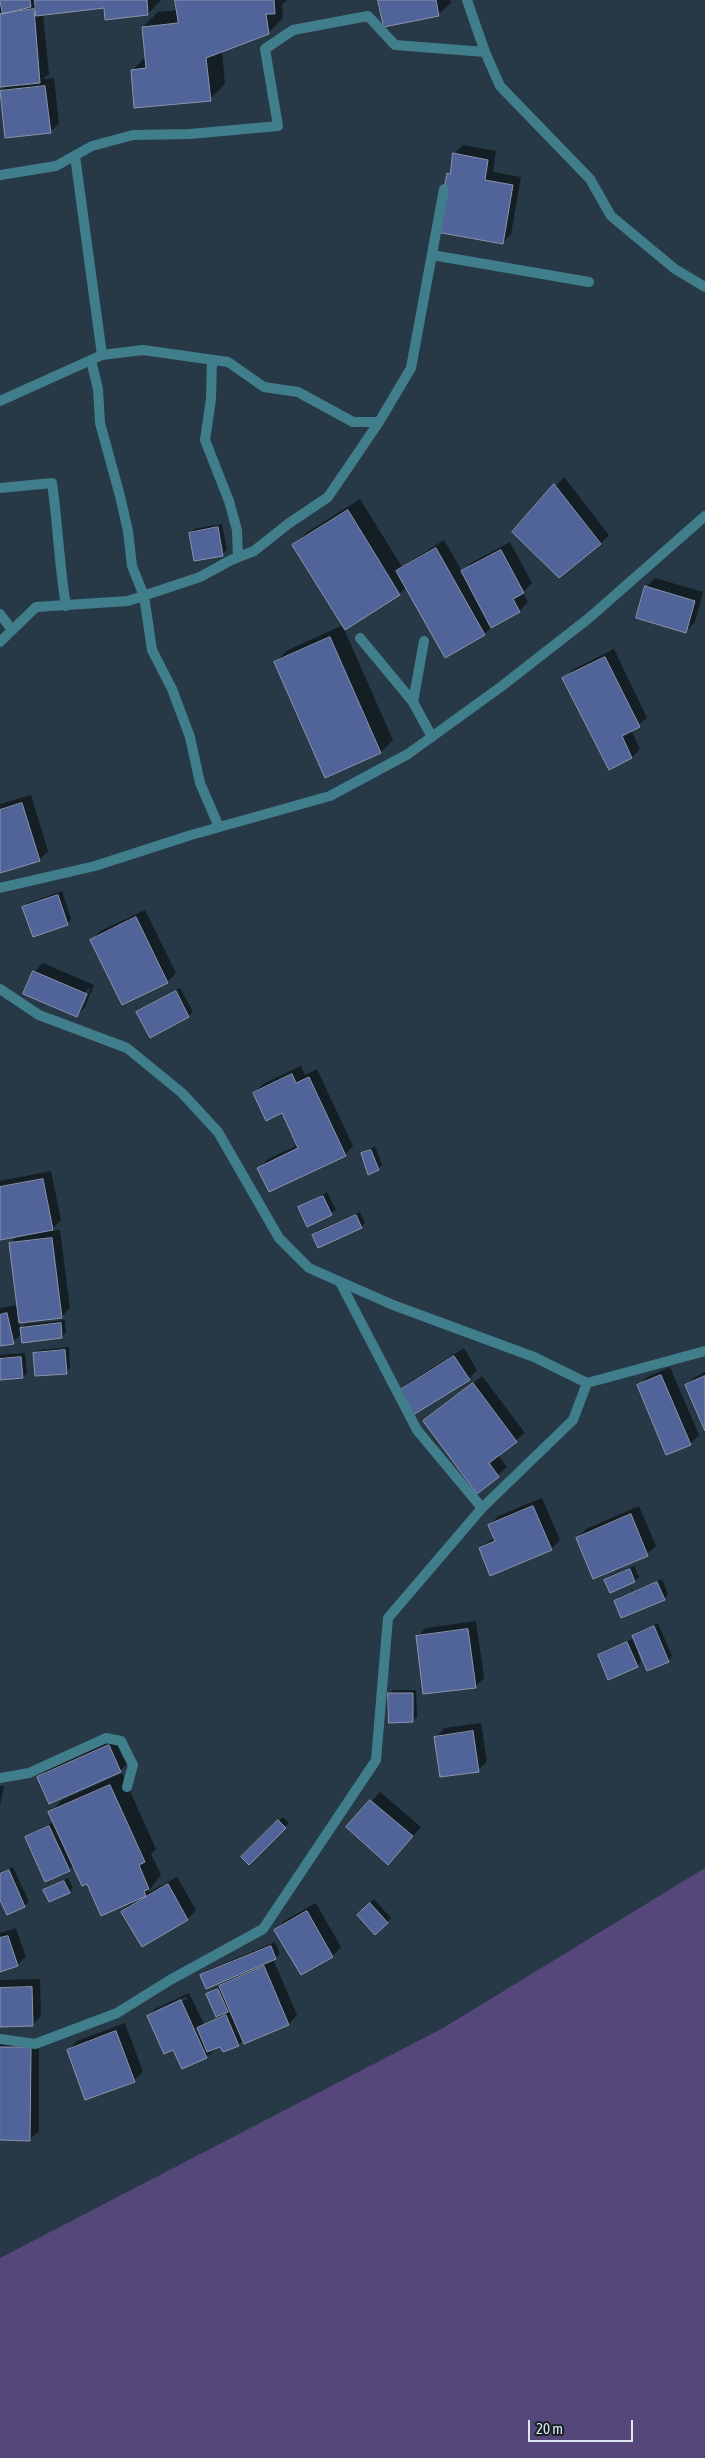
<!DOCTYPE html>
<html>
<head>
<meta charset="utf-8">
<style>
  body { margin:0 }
  #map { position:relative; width:705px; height:2458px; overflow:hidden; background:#273947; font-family:"Asap Condensed",sans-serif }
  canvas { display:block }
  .scale { position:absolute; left:528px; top:2420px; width:105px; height:22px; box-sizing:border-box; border:2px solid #dce7f0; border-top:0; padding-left:6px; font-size:15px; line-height:18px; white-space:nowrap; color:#dce7f0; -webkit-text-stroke:4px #171f26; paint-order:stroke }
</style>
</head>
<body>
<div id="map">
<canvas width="705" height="2458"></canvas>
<div class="scale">20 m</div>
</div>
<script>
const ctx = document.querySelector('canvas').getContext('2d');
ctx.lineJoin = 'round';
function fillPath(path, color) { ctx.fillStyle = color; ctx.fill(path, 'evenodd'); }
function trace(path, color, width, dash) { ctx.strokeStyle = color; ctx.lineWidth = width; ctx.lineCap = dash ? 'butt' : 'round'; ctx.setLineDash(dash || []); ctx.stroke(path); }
const green = new Path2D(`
  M 705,1868 L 705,2458 L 0,2458 L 0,2258 L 443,2028 Z`);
const shadow = new Path2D(`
  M 0,0 L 160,0 L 160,1 L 148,14 L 105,7 L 43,14 L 49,74 L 43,79 L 54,78 L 59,123 L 50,132 L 0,92 L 7,85 L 0,86 L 0,6 L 2,6 Z
  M 177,0 L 287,0 L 282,5 L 283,18 L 268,33 L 222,51 L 225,84 L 210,99 L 132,71 L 146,56 L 143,27 L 158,12 L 178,10 Z
  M 380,0 L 450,0 L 451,3 L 438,15 Z
  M 463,145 L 496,151 L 493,172 L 521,177 L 511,234 L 502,243 L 448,174 L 452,170 L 454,154 Z
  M 564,477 L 609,535 L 600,544 L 514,532 Z
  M 360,499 L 402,567 L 444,540 L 462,571 L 471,563 L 510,542 L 532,583 L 523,592 L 528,602 L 520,611 L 494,625 L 484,634 L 407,587 L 399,594 L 344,629 L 393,740 L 381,752 L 326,776 L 275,662 L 288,650 L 343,625 L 294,545 L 306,533 Z
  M 222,524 L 227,550 L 222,554 L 190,533 L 194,529 Z
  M 655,578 L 703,592 L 695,622 L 686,631 L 646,587 Z
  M 614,649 L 647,718 L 631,730 L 640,749 L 632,757 L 564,679 L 572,670 Z
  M 31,795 L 48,851 L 39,860 L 0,872 L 0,804 Z
  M 62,891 L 71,919 L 67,924 L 24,907 L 28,903 Z
  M 145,910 L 176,973 L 167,982 L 92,940 L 100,931 Z
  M 43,963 L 94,985 L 85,1007 L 77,1015 L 34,972 ZM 88,988 L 90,989 L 83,1007 L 80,1007 Z
  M 180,988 L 193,1012 L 188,1016 L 137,1012 Z
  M 301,1066 L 305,1075 L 317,1069 L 353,1146 L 345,1155 L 259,1168 L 268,1159 L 298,1145 L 282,1112 L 254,1093 L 263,1084 Z
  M 375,1146 L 382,1165 L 378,1169 L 362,1154 Z
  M 51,1171 L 61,1220 L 50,1231 L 60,1230 L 70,1308 L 61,1317 L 19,1322 L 21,1329 L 26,1324 L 65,1320 L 66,1332 L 62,1337 L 22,1333 L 13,1342 L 0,1345 L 0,1308 L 18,1305 L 10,1244 L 18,1235 L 0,1239 L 0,1181 Z
  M 327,1192 L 336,1210 L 308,1225 L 300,1208 Z
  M 360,1212 L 365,1223 L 361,1227 L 313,1235 L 317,1231 Z
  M 69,1347 L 70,1368 L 66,1373 L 35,1354 L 39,1350 Z
  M 464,1348 L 477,1370 L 469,1379 L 399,1392 L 408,1383 Z
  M 25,1353 L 27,1373 L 23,1377 L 0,1379 L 0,1355 Z
  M 670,1367 L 699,1435 L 690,1444 L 638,1386 L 647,1377 Z
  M 705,1372 L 705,1427 L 687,1385 L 695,1377 Z
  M 482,1376 L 525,1433 L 498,1455 L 507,1467 L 478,1492 L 425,1422 Z
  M 542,1498 L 560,1540 L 552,1548 L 491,1574 L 480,1548 L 495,1537 L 490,1525 L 498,1516 Z
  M 639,1506 L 656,1546 L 647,1554 L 577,1538 L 586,1529 Z
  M 634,1566 L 639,1577 L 635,1581 L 606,1580 L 610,1576 Z
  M 662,1579 L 668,1594 L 664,1599 L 615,1601 L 619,1597 Z
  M 476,1621 L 484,1678 L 475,1687 L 417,1637 L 426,1628 Z
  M 658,1623 L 672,1656 L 668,1661 L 640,1652 L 638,1653 L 641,1662 L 637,1666 L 599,1655 L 604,1651 L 634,1638 L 637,1632 Z
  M 393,1690 L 416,1690 L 417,1717 L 413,1721 L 389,1694 Z
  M 481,1723 L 487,1762 L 478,1770 L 436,1737 L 444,1728 Z
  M 118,1737 L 129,1762 L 120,1771 L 38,1777 L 47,1769 Z
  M 122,1773 L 156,1849 L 151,1854 L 161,1875 L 147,1893 L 177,1877 L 196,1910 L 188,1919 L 142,1945 L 122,1912 L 134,1899 L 88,1882 L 74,1865 L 69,1870 L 27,1837 L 31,1833 L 54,1822 L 50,1813 L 62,1800 Z
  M 0,1786 L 4,1786 L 0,1806 Z
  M 380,1792 L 421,1827 L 397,1854 L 348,1827 Z
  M 283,1817 L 289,1823 L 249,1863 L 243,1857 Z
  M 13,1867 L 29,1902 L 24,1906 L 0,1897 L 0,1873 Z
  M 68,1878 L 73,1888 L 69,1892 L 45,1890 Z
  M 374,1899 L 391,1918 L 376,1933 L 359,1915 Z
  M 316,1903 L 341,1947 L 333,1956 L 301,1974 L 276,1930 L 284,1921 Z
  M 16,1928 L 26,1957 L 17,1965 L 0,1971 L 0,1933 Z
  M 275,1942 L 280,1954 L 273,1959 L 297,2015 L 289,2024 L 244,2042 L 243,2040 L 238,2045 L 224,2051 L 221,2045 L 206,2057 L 173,2048 L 148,2016 L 157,2008 L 189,1993 L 204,2024 L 217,2018 L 208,1995 L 228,1978 L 202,1976 L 206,1971 ZM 186,1997 L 187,1999 L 157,2013 L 157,2010 ZM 230,2008 L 231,2011 L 223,2015 Z
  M 40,1979 L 41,2016 L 33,2025 L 0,2026 L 0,1980 Z
  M 125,2023 L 143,2072 L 134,2080 L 68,2050 L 77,2041 Z
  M 0,2039 L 39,2039 L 39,2131 L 30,2139 L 0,2139 Z`);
const building = new Path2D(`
  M 0,0 L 30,0 L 31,7 L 3,14 Z
  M 35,0 L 147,0 L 148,15 L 105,20 L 104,8 L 36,16 Z
  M 175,0 L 274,0 L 275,14 L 266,14 L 269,34 L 206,58 L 211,101 L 134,108 L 131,70 L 146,68 L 142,27 L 178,23 Z
  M 378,0 L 436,0 L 439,16 L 384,27 Z
  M 34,9 L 40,83 L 0,87 L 0,14 Z
  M 45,86 L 51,133 L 5,138 L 0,91 Z
  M 453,153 L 488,160 L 485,180 L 513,185 L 503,244 L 436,232 L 447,173 L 450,174 Z
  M 554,484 L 601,544 L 559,578 L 512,532 Z
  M 348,510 L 400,595 L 345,630 L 292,545 Z
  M 218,527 L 223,556 L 194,561 L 189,533 Z
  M 436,548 L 485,635 L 445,658 L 396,571 Z
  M 501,550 L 524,593 L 513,599 L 520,612 L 491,628 L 461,571 Z
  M 645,586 L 695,601 L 686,633 L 636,618 Z
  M 330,637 L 381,753 L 325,778 L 274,662 Z
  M 605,657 L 640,727 L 622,736 L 632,758 L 609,770 L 562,678 Z
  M 22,803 L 40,861 L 0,873 L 0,810 Z
  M 58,895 L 68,925 L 33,937 L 22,907 Z
  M 136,917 L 168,983 L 122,1005 L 90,940 Z
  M 33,971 L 87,994 L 77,1017 L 23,994 Z
  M 176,991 L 189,1017 L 150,1038 L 136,1012 Z
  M 292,1074 L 296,1083 L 309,1077 L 346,1156 L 269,1192 L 257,1168 L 298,1148 L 282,1113 L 266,1121 L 253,1093 Z
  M 371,1150 L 379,1170 L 368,1175 L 361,1153 Z
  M 43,1179 L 53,1230 L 0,1240 L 0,1187 Z
  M 323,1196 L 332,1215 L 307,1227 L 298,1207 Z
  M 356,1215 L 362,1228 L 318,1248 L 312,1235 Z
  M 52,1238 L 62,1318 L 19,1323 L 9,1243 Z
  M 7,1313 L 14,1344 L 0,1346 L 0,1315 Z
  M 61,1323 L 62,1338 L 22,1343 L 20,1328 Z
  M 65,1350 L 67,1374 L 35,1376 L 33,1353 Z
  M 454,1356 L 470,1380 L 413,1415 L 397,1392 Z
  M 21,1357 L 23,1378 L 0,1380 L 0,1359 Z
  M 661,1375 L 691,1445 L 666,1455 L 637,1385 Z
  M 705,1376 L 705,1431 L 685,1385 Z
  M 473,1383 L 517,1442 L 489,1463 L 499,1477 L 477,1494 L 423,1421 Z
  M 533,1506 L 552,1550 L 490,1576 L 479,1548 L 495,1541 L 488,1525 Z
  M 631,1514 L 648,1556 L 593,1579 L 576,1538 Z
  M 630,1569 L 635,1582 L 610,1593 L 604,1580 Z
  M 657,1582 L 665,1600 L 621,1618 L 614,1601 Z
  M 654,1626 L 669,1662 L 647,1671 L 632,1636 Z
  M 468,1629 L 476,1688 L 423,1694 L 416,1636 Z
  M 627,1642 L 638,1667 L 608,1680 L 598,1655 Z
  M 388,1693 L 413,1693 L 413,1722 L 389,1723 Z
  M 473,1731 L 479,1772 L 440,1777 L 434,1737 Z
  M 109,1745 L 121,1772 L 49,1804 L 37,1777 Z
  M 110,1785 L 145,1862 L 139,1865 L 149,1889 L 144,1891 L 146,1896 L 101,1916 L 87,1884 L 82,1886 L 48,1812 Z
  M 370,1800 L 413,1836 L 388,1865 L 346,1827 Z
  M 278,1820 L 286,1828 L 249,1865 L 241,1857 Z
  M 49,1826 L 70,1871 L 45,1882 L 25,1837 Z
  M 9,1870 L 25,1907 L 7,1915 L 0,1900 L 0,1874 Z
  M 64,1881 L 70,1893 L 49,1902 L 43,1890 Z
  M 168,1884 L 188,1920 L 142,1947 L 121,1912 Z
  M 370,1903 L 388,1923 L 375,1935 L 357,1915 Z
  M 307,1911 L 333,1957 L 301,1975 L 274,1930 Z
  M 8,1936 L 18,1966 L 0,1972 L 0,1938 Z
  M 271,1946 L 276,1959 L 206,1989 L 200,1975 Z
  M 264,1966 L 289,2025 L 244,2044 L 219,1986 Z
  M 32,1987 L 33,2026 L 0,2027 L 0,1988 Z
  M 218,1989 L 228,2012 L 216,2017 L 206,1994 Z
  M 181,2000 L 207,2058 L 182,2069 L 173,2050 L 164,2054 L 147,2016 Z
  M 226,2015 L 239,2046 L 223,2052 L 220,2047 L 207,2052 L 197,2028 Z
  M 116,2031 L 135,2082 L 85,2100 L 67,2050 Z
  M 0,2047 L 31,2047 L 30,2141 L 0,2140 Z`);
const service = new Path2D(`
  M 340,1282 L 417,1430 L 482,1508
  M 0,1778 L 29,1773 L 106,1738 L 121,1741 L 133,1765 L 127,1787`);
const minor = new Path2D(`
  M 467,0 L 485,52 L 500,86 L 590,179 L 611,216 L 675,269 L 705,287
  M 75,156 L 102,355
  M 0,175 L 56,166 L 92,146 L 133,135 L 190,134 L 278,126 L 265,49 L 293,30 L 368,16 L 395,45 L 485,52
  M 432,255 L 589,282
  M 91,360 L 98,389 L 100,423 L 120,496 L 128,531 L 132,566 L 144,596 L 152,650 L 172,689 L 190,737 L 200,783 L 219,827
  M 212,360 L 211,399 L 205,440 L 229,501 L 237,530 L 238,557
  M 0,401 L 102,355 L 143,350 L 228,362 L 264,387 L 298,392 L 353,422 L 379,422 L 328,497 L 288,524 L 254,551 L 231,560 L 200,577 L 128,601 L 36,607 L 0,642
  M 379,422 L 411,368 L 444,189
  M 0,488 L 52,483 C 58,524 59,565 66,606
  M 0,614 L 12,630
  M 360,638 L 413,702 L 432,737
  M 413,702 L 424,641
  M 0,888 L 95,866 L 191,835 L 330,796 L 408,754 L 502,686 L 589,618 L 705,516
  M 0,989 L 39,1015 L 127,1048 L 182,1093 L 218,1132 L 279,1238 L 309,1268 L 393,1305 L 534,1357 L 587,1383 L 705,1351
  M 0,2039 L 35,2044 L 117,2013 L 170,1980 L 263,1929 L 376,1760 L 388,1618 L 482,1508 L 573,1420 L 587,1383`);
fillPath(green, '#56477b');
fillPath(shadow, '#0007');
fillPath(building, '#51649a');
trace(building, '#8c94ab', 1);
trace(service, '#407e8c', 10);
trace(minor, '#407e8c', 10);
</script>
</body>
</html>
